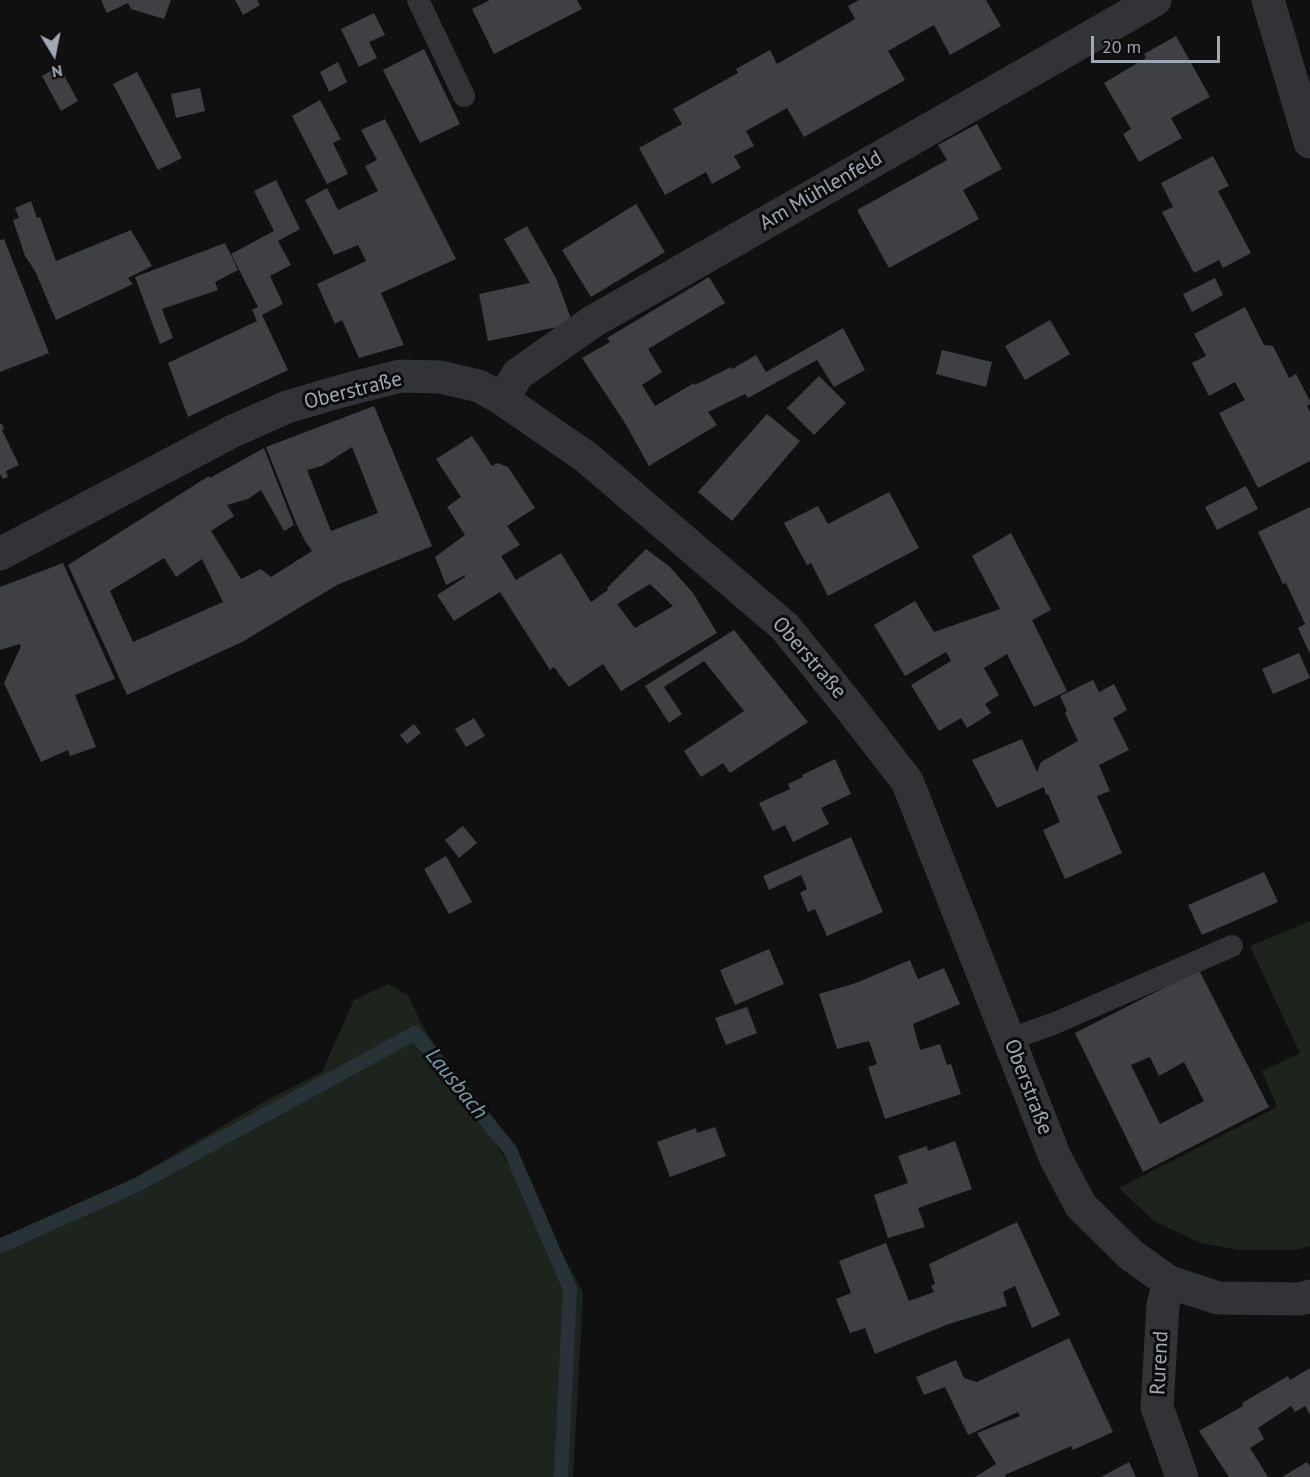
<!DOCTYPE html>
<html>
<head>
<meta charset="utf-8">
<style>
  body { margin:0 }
  #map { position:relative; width:1310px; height:1477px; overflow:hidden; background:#101011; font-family:"PT Sans",sans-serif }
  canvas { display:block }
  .north { position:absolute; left:24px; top:24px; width:60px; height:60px; -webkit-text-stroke:4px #0b0b0c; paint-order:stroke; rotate:170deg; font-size:16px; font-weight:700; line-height:24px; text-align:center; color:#a0a9b3 }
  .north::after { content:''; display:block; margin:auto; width:21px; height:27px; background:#a0a9b3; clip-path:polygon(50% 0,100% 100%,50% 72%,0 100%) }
  .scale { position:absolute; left:1091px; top:36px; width:129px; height:27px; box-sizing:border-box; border:3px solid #a0a9b3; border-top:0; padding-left:8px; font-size:18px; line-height:21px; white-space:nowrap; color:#a0a9b3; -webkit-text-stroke:4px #0b0b0c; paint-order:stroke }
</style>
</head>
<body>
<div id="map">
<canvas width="1310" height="1477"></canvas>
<div class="north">N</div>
<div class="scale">20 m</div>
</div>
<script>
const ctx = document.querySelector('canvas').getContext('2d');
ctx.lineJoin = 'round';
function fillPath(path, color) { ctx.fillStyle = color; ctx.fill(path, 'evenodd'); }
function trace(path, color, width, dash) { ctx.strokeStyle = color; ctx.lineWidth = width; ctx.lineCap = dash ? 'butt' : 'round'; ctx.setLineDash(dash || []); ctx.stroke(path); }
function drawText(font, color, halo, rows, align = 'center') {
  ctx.font = font + ' "PT Sans",sans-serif'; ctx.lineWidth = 6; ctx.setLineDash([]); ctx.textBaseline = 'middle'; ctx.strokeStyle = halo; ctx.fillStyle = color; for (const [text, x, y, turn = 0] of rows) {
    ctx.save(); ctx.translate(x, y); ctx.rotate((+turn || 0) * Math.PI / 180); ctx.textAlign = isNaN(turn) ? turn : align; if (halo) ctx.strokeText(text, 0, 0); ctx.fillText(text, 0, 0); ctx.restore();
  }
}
const green = new Path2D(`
  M 1310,921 L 1310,1246 L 1295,1250 L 1240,1250 L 1201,1243 L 1154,1221 L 1119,1188 L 1277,1107 L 1262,1071 L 1300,1053 L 1250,946 Z
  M 388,984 L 408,995 L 420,1021 L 558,1245 L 583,1293 L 573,1477 L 0,1477 L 0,1238 L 134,1178 L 267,1100 L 322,1072 L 354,1000 Z`);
const stream = new Path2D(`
  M 0,1246 L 137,1185 L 415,1033 L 510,1150 L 570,1289 L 561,1477`);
const building = new Path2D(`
  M 101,0 L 171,0 L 164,19 L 131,9 L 128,3 L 107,13 Z
  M 235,0 L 257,0 L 260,5 L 243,15 Z
  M 490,0 L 577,0 L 582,9 L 494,54 L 472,9 Z
  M 859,0 L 986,0 L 1001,26 L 950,55 L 934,25 L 888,51 L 905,80 L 804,137 L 787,108 L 746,131 L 754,146 L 734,156 L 741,168 L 712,184 L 706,172 L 665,195 L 639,148 L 682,124 L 673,109 L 738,73 L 736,69 L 770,50 L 777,64 L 855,19 L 848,6 Z
  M 374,13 L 385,35 L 369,42 L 377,58 L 359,67 L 341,29 Z
  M 1176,36 L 1210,97 L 1171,118 L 1182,138 L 1139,162 L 1123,134 L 1131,129 L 1104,83 L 1146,58 L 1144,54 Z
  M 424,49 L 460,124 L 420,143 L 383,70 Z
  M 338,62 L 347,82 L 329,92 L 320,72 Z
  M 59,66 L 78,101 L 61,111 L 42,76 Z
  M 137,72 L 182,158 L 158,170 L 113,84 Z
  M 200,88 L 205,111 L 176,118 L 171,94 Z
  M 320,100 L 341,139 L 333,143 L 348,174 L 327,184 L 292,116 Z
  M 385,119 L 456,259 L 381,293 L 404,345 L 359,358 L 342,320 L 335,324 L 317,284 L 366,261 L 358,245 L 334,255 L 305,200 L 327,188 L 338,210 L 378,191 L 365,166 L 377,160 L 361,130 Z
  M 977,124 L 1002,169 L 963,190 L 979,219 L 889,268 L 857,210 L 947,160 L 938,145 Z
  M 1213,156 L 1229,186 L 1218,191 L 1251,253 L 1223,268 L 1219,260 L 1194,273 L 1162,212 L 1173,207 L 1161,183 Z
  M 276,180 L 300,229 L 278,241 L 291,265 L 270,276 L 283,304 L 262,315 L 288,370 L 188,417 L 168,363 L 257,321 L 252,310 L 258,307 L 231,254 L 274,231 L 254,191 Z
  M 31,201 L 37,218 L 40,217 L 56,261 L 131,230 L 152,266 L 128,278 L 133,284 L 56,320 L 35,271 L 25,256 L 13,220 L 19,218 L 15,208 Z
  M 636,204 L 665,252 L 591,297 L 562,250 Z
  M 527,226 L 556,278 L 573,324 L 488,341 L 479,294 L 530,283 L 504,239 Z
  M 4,239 L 49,353 L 0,372 L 0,240 Z
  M 225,243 L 238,270 L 215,282 L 218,290 L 162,309 L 173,338 L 160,344 L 135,277 Z
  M 709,277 L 725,303 L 648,349 L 662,372 L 642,385 L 655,406 L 694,383 L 695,385 L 731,367 L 732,369 L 756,355 L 766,372 L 843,328 L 865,370 L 834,387 L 817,360 L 748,398 L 745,394 L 708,412 L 717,425 L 649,466 L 625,423 L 582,358 L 610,342 L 607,338 Z
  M 1215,278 L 1223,295 L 1192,312 L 1183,294 Z
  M 1245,307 L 1264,345 L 1273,346 L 1289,378 L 1296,374 L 1310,401 L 1310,404 L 1307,406 L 1310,412 L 1310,461 L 1258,488 L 1219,413 L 1245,400 L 1235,382 L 1209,396 L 1192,363 L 1206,356 L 1194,334 Z
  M 1050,320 L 1070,354 L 1025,380 L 1005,346 Z
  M 942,350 L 992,362 L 986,387 L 936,374 Z
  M 819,376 L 846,403 L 814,435 L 787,408 Z
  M 374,406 L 432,546 L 337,585 L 242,642 L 127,695 L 68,565 L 209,476 L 210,478 L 264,448 L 294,525 L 284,531 L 261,490 L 248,499 L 227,505 L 234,516 L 211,531 L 241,579 L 261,569 L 271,577 L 312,551 L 305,541 L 296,523 L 266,447 ZM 352,447 L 378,513 L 331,531 L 307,470 L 322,466 ZM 164,558 L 176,577 L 202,559 L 223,602 L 133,642 L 110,591 Z
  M 767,414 L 800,441 L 732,521 L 698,492 Z
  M 0,424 L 2,424 L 4,429 L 2,430 L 19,465 L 6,471 L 8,477 L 3,479 L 0,474 Z
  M 472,436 L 492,466 L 497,463 L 508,467 L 535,508 L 507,526 L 520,545 L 501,556 L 516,580 L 561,553 L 591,602 L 608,590 L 607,588 L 646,549 L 669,566 L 693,593 L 717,633 L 621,691 L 603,664 L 569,687 L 554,667 L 550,670 L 500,592 L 454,621 L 437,595 L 465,577 L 465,575 L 446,585 L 435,557 L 465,535 L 447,507 L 461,497 L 436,459 ZM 650,584 L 673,606 L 635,628 L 617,604 Z
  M 1246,486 L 1258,509 L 1217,530 L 1205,507 Z
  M 889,492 L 919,548 L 828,596 L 811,563 L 807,565 L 784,523 L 818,506 L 828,524 Z
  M 1310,507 L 1310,654 L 1298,628 L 1305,624 L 1286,583 L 1283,584 L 1258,532 Z
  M 1011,533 L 1051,610 L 1032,620 L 1067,691 L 1034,707 L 1007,654 L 984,668 L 999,695 L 985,704 L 991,713 L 967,728 L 961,718 L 939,731 L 911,685 L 951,661 L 946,652 L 905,676 L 874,625 L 915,601 L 934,632 L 1000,609 L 972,556 Z
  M 63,563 L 115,679 L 75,695 L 96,747 L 70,756 L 68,750 L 41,762 L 4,683 L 21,646 L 20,644 L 0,650 L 0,587 Z
  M 734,630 L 808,722 L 730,773 L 723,763 L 701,777 L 684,751 L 744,711 L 704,661 L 664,687 L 682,714 L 669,723 L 645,686 Z
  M 1299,653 L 1310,678 L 1273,694 L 1262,669 Z
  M 1093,680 L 1099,692 L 1114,684 L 1127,710 L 1113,718 L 1129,750 L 1099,765 L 1110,791 L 1097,796 L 1122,853 L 1065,879 L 1043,830 L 1060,822 L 1048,794 L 1046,795 L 1044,787 L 997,808 L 972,760 L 1022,739 L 1037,772 L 1041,762 L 1078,741 L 1065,713 L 1067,711 L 1060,696 Z
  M 474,718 L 485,736 L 466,747 L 455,729 Z
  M 414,724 L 421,733 L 407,744 L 400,735 Z
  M 835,759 L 851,794 L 821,808 L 829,824 L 793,842 L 785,825 L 773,831 L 759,803 L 790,789 L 788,784 L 803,777 L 802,775 Z
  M 463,826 L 477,843 L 459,858 L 445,840 Z
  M 851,837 L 883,912 L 827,936 L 815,909 L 808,912 L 800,893 L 807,889 L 801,875 L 769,890 L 763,876 Z
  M 446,856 L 472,902 L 449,914 L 424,869 Z
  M 1264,872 L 1278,902 L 1202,935 L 1188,905 Z
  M 769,949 L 784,984 L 735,1005 L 720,970 Z
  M 910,960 L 918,979 L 944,968 L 960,1004 L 913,1024 L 920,1050 L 940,1044 L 947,1065 L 951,1064 L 961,1094 L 885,1119 L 868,1067 L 877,1064 L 869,1041 L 837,1049 L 819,994 L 856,983 Z
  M 1199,970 L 1269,1107 L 1143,1172 L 1075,1033 ZM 1150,1057 L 1159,1076 L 1184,1062 L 1204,1101 L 1160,1124 L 1131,1065 Z
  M 747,1007 L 757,1033 L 726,1045 L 715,1018 Z
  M 715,1127 L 726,1156 L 670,1177 L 657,1142 L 696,1128 L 697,1133 Z
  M 955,1141 L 972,1189 L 918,1208 L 925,1227 L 888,1238 L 874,1195 L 908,1183 L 898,1156 L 927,1146 L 928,1151 Z
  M 1017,1222 L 1060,1315 L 1032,1328 L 1015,1286 L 1003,1292 L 1007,1306 L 946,1325 L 875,1354 L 865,1328 L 850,1333 L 836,1299 L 851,1293 L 839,1261 L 886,1243 L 909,1301 L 934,1292 L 931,1286 L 935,1284 L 929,1264 Z
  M 1069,1338 L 1113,1432 L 1073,1450 L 1071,1446 L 1005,1475 L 1006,1477 L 975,1477 L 996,1464 L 977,1433 L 1020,1416 L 1018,1412 L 968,1435 L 945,1387 L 924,1395 L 916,1377 L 956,1360 L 964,1378 L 977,1382 Z
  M 1310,1368 L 1310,1415 L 1305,1406 L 1295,1412 L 1291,1406 L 1258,1428 L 1264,1439 L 1250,1448 L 1268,1477 L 1229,1477 L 1199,1431 L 1243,1406 L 1242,1403 L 1288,1376 L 1290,1380 Z
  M 1129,1462 L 1136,1477 L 1101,1477 Z
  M 1307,1462 L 1310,1467 L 1310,1477 L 1282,1477 Z`);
const service = new Path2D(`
  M 418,0 L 464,96
  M 1010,1039 L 1053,1024 L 1232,946`);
const minor = new Path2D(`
  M 1268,0 L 1310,142
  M 502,399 L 518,374 L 592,322 L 1155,0
  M 0,554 L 233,431 L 287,407 L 338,392 L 400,376 L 440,377 L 479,386 L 502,399 L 586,457 L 785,627 L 845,701 L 907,781 L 1055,1157 L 1081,1206 L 1131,1255 L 1169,1282 L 1218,1298 L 1300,1299 L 1310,1296
  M 1169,1282 L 1163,1305 L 1157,1407 L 1182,1477`);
const streetNames = [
  ["Am Mühlenfeld",821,191,-30],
  ["Oberstraße",353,391,-14],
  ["Oberstraße",809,658,49],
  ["Oberstraße",1028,1087,69],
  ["Rurend",1160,1363,-87]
];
const waterNames = [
  ["Lausbach",456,1084,51]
];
fillPath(green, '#1c241c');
trace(stream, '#283337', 14);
fillPath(building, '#3e4044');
trace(service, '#313336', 22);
trace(minor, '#313336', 33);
drawText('21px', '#a0a9b3', '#0b0b0c', streetNames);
drawText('italic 22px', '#759fb0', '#0b0b0c', waterNames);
</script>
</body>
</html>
